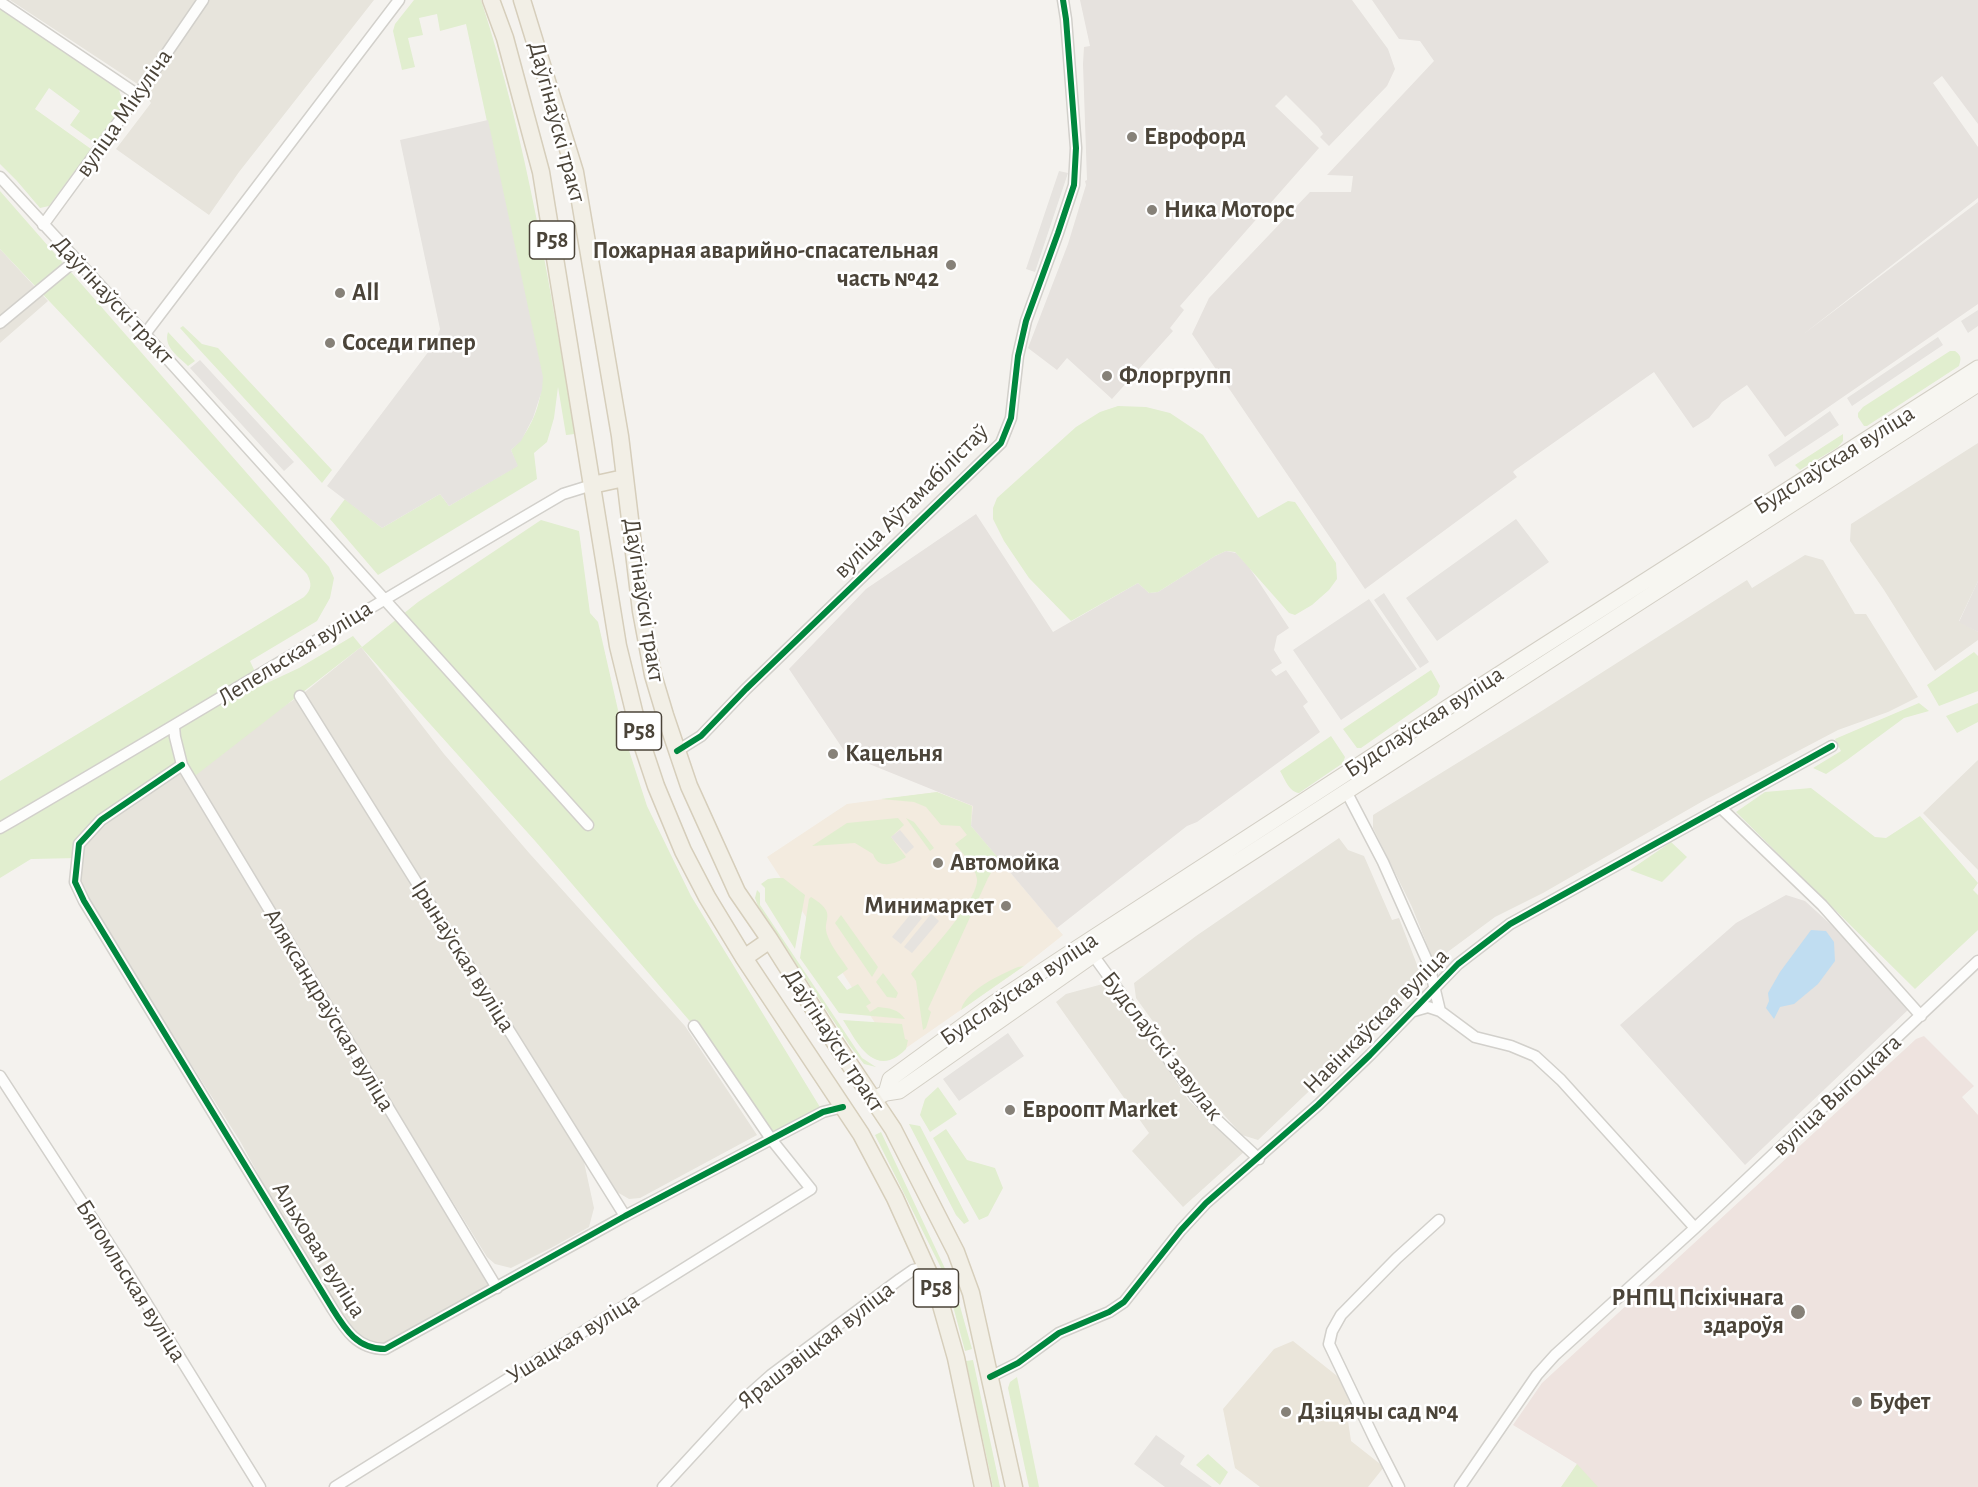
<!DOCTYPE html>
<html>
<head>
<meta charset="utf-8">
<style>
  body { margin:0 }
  canvas { display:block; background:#f4f2ee }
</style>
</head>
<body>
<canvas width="1978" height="1487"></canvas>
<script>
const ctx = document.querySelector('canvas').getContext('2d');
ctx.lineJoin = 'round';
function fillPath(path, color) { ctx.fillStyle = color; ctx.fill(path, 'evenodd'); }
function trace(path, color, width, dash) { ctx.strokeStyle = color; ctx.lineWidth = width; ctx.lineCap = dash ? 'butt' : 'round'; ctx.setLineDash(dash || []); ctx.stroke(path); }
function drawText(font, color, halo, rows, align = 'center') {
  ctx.font = font + ' "Alegreya Sans",sans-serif'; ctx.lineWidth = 5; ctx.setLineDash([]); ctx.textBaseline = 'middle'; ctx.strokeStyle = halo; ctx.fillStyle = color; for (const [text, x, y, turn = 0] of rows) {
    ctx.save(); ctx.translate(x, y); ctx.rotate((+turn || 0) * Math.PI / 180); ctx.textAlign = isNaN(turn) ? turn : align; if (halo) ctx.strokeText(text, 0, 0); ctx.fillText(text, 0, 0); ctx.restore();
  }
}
const residential = new Path2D(`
  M 10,0 L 374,0 L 239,172 L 209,215 L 116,149 L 151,103 L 139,85 Z
  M 0,249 L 48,301 L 0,343 Z
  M 1978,443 L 1978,581 L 1959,621 L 1978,632 L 1978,640 L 1935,671 L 1884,590 L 1850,541 L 1851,524 Z
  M 1805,555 L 1823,560 L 1855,614 L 1866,614 L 1918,697 L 1888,712 L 1838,730 L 1703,801 L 1543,893 L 1495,917 L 1434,962 L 1412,907 L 1373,828 L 1373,815 L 1540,712 L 1747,580 L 1752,588 Z
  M 361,647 L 444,754 L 530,854 L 685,1026 L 757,1135 L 640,1198 L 629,1199 L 617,1192 L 440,915 L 584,1162 L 594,1208 L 589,1227 L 551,1248 L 511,1268 L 495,1264 L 487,1257 L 201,796 L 300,974 L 353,1064 L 497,1288 L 385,1349 L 372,1349 L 332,1308 L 240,1141 L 75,882 L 79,844 L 101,820 L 300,696 Z
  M 1978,760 L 1978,870 L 1923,813 Z
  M 1339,838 L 1348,850 L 1364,856 L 1392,920 L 1399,918 L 1419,970 L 1421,984 L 1258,1140 L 1242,1135 L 1206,1095 L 1136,998 L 1134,983 L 1196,936 Z
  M 1110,982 L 1189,1101 L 1245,1151 L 1183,1207 L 1132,1151 L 1149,1133 L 1056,1002 L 1066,994 Z`);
const commercial = new Path2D(`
  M 937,792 L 973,806 L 971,826 L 1063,935 L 1024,966 L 896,1055 L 767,857 L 847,804 Z`);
const industrial = new Path2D(`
  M 1080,0 L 1352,0 L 1388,49 L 1395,69 L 1387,86 L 1329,146 L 1320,137 L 1323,134 L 1318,127 L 1286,95 L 1275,106 L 1319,148 L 1180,306 L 1184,310 L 1170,328 L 1173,331 L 1112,399 L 1067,358 L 1057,370 L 1028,348 L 1068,244 L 1086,185 L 1085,181 L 1087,180 L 1083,64 L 1084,47 L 1090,46 Z
  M 1372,0 L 1978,0 L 1978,124 L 1942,76 L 1933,83 L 1978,147 L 1978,198 L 1801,336 L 1978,202 L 1978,304 L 1785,437 L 1747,385 L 1722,402 L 1709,418 L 1693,428 L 1654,372 L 1515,470 L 1513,472 L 1517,477 L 1365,589 L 1192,334 L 1209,298 L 1310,192 L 1351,192 L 1353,176 L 1327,175 L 1434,61 L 1420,41 L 1399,39 Z
  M 976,514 L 1053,632 L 1138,583 L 1149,593 L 1158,592 L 1215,556 L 1226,551 L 1236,553 L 1249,567 L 1289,628 L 1277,636 L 1274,650 L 1282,663 L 1271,670 L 1276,676 L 1286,670 L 1308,702 L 1303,706 L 1320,732 L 1197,822 L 1187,826 L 1057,928 L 971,826 L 973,806 L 847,755 L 789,669 L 866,589 Z
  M 1978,581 L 1978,632 L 1959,622 Z
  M 1786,895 L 1805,901 L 1849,941 L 1910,1008 L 1745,1165 L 1620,1025 L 1736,923 Z`);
const education = new Path2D(`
  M 1293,1341 L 1346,1383 L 1355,1401 L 1347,1414 L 1351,1441 L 1384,1467 L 1368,1487 L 1260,1487 L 1235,1468 L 1223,1409 L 1274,1349 Z`);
const medical = new Path2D(`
  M 1924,1036 L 1974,1086 L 1962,1097 L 1978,1115 L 1978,1487 L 1562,1487 L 1577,1464 L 1513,1425 L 1542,1383 L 1916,1039 Z`);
const green = new Path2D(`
  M 414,0 L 481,0 C 527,141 550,288 575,434 L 566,435 L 558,387 L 554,418 L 547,442 L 534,453 L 537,479 L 378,575 L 330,519 L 345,499 L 382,528 L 440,494 L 449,506 L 517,466 L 511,450 C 531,432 542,403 542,377 L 466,24 L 440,31 L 437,14 L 419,18 L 423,35 L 408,38 L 415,67 L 402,70 L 393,31 L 395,24 Z
  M 0,8 L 118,87 L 124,105 L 95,143 L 70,125 L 80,111 L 49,88 L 35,109 L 91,149 L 49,206 L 40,208 L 17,181 L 0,164 Z
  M 0,191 L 329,567 L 334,578 L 330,598 L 317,621 L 250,661 L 257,676 L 182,723 L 299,668 L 353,636 L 362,647 L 418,602 L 541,520 L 579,531 L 590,613 L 598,622 L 623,732 L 647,806 L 691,896 L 823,1112 L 771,1139 L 694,1026 L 536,842 L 361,647 L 191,779 L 182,765 L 101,820 L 79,844 L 78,858 L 31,859 L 0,878 L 0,781 L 304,597 C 312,589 312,584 307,574 L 0,249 Z
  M 183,326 L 202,344 L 218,348 L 332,470 L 322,483 L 197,347 L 180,328 Z
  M 168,332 L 195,361 L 188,366 C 179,357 163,347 168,332 Z
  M 1950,351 L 1955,351 C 1962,356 1961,359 1959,366 L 1867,426 L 1864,426 L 1858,417 L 1858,413 L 1863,407 Z
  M 1118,406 L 1146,407 L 1170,413 L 1203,435 L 1258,518 L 1288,501 L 1295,502 L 1336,563 L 1337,579 L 1329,590 L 1312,605 L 1295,615 L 1289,613 L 1235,552 L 1226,551 L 1215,556 L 1158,592 L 1149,593 L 1138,583 L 1071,621 L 1029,578 L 1004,541 L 993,519 L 993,508 L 997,498 L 1076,427 L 1100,412 Z
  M 1843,434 L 1843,441 L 1838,447 L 1800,470 L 1795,465 Z
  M 1974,652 L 1978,656 L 1978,691 L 1939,706 L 1927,685 Z
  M 1431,670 L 1440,686 L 1437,695 L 1361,748 L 1357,748 L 1343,729 Z
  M 1919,703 L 1929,711 L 1904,718 L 1847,760 L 1826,774 L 1813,768 L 1841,751 L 1835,739 Z
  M 1978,703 L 1978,722 L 1957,733 L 1946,716 Z
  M 1331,736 L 1345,757 L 1343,763 L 1299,793 C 1289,792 1285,779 1280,771 Z
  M 1811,788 L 1875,837 L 1886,838 L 1920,816 L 1978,883 L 1973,890 L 1978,895 L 1978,930 L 1915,989 L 1736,812 L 1765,792 Z
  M 937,792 L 972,806 L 971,826 L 999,859 L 988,878 L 928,1009 L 931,1012 L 926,1028 L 923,1030 L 916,981 L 911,974 C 926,956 979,900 977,879 C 975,866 963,854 955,844 L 967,835 L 960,826 L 941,825 L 926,807 L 914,802 L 881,799 Z
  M 898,818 L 904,825 L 891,837 L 906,857 C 896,864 878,870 873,854 L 855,843 L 812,846 L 847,823 Z
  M 906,818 L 914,822 L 934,848 L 930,851 Z
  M 1671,842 L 1687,857 L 1662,882 L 1630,870 Z
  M 775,878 L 783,878 L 805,895 L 795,949 L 765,901 L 765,888 L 761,884 L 768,879 Z
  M 757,890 L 760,893 L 760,905 L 862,1058 L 876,1067 L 864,1064 L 850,1046 L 758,906 L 755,898 Z
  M 811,897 C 840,915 820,918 828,937 C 832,948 842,959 848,969 L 837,977 L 847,990 L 858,984 L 871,1003 L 866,1006 L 870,1012 L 878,1007 C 889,1008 898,1009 905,1019 L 839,1013 L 800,958 L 809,899 Z
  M 841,915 L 878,967 L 872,977 L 835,923 Z
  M 1024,966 L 961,1010 C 966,990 1000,975 1018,967 Z
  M 883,973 L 898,993 L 896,998 L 887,997 L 876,982 Z
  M 843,1020 L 902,1024 L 905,1039 L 908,1040 L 906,1049 C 902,1053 896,1058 890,1060 C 867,1067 853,1035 843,1020 Z
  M 938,1087 L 957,1114 L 930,1132 L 920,1115 L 925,1099 Z
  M 909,1124 L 920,1126 L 969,1221 L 964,1224 L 956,1215 Z
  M 946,1129 L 967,1160 L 995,1168 L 1003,1188 L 988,1216 L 979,1220 L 933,1138 Z
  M 881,1132 L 956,1292 L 972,1349 L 965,1351 L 945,1276 L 875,1135 Z
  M 973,1360 L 1000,1487 L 993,1487 L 966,1361 Z
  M 1017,1377 L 1039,1487 L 1029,1487 L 1008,1388 L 1010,1382 Z
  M 1208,1454 L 1228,1472 L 1220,1485 L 1196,1465 Z
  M 1577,1464 L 1598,1487 L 1561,1487 Z`);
const parking = new Path2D(`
  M 488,120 L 543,377 L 542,390 L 533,418 L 521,441 L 511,450 L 518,466 L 449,506 L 440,494 L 382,528 L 327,486 L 435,343 L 440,329 L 400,140 Z
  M 1059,171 L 1068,173 L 1035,272 L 1026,269 Z
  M 1978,310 L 1978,326 L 1968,333 L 1961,321 Z
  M 1938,337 L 1943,345 L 1852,406 L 1847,398 Z
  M 200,360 L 294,462 L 284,471 L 190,368 Z
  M 1830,411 L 1839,425 L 1775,467 L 1768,455 Z
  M 1516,519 L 1549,562 L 1437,641 L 1406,598 Z
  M 1384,593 L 1429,662 L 1420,668 L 1374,600 Z
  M 1369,599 L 1417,669 L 1341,720 L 1293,650 Z
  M 900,830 L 914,847 L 906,854 L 891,837 Z
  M 913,911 L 922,918 L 901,944 L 892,937 Z
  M 931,914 L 939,921 L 912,953 L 904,947 Z
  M 1008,1033 L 1024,1056 L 959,1101 L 943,1079 Z
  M 1156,1435 L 1185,1456 L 1180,1464 L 1212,1487 L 1165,1487 L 1134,1464 Z`);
const water = new Path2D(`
  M 1811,930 L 1826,931 L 1834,942 L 1835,961 L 1818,984 L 1794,1004 L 1780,1007 L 1774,1019 L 1766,1008 L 1769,1001 L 1768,993 L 1780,972 Z`);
const minor = new Path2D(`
  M 0,2 L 138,95
  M 0,177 L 145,334 L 588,825
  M 43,225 L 138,95 L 203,0
  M 0,323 L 76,260
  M 145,334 L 399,0
  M 300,696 L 625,1216
  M 174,727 L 175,737 L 182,765 L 497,1288
  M 677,751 L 701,736 L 746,689 L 1001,443 L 1011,418 L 1018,356 L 1026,321 L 1058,233 L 1074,185 L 1076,148 L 1066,19 L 1063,0
  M 182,765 L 101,820 L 79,844 L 75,882 L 84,901 L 332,1308 C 345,1329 357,1349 385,1349 L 625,1216 L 823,1112 L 843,1107
  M 1346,791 L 1383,862 L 1429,965 L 1440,1011
  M 1720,807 L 1822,905 L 1921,1016
  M 0,828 C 189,718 375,604 563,494 L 592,485
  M 1093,955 L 1195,1096 L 1215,1118 L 1259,1159
  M 1414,1011 L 1428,1007 L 1440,1011 L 1475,1037 L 1511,1046 L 1535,1056 L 1561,1080 L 1695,1228
  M 0,1076 L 124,1267 L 260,1487
  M 990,1377 L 1018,1363 L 1059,1333 L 1109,1312 L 1124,1302 L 1181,1230 L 1206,1203 L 1318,1105 L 1370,1055 L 1458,964 L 1510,924 L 1832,746
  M 335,1487 L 811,1189 L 771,1139 L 694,1026
  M 663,1487 L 744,1399 L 771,1375 L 900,1279 L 913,1270 L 927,1267
  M 1399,1487 L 1374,1438 L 1329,1344 L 1332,1331 L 1341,1315 L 1397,1258 L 1439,1220
  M 1460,1487 L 1537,1375 L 1555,1355 L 1695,1228 L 1978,961`);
const secondary = new Path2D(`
  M 886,1093 L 890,1079 L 994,1003 L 1065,956 L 1459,700 L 1978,368
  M 873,1099 L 886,1093 L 899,1091 L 1093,955 L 1978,384`);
const primary = new Path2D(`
  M 491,0 L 505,38 L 541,172 L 618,646 L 642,744 L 656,786 L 683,851 L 707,897 L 744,958 L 861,1134 L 895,1198 L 937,1291 L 956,1358 L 983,1487
  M 522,0 L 575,172 L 620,436 L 641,611 L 653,675 L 665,715 L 689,786 L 737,892 L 770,940 L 832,1038 L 893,1129 L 956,1252 L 971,1293 L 1014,1487
  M 592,485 L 624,478
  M 744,958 L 770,940`);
const cycleway = new Path2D(`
  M 677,751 L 701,736 L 746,689 L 1001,443 L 1011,418 L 1018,356 L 1026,321 L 1058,233 L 1074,185 L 1076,148 L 1066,19 L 1063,0
  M 182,765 L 101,820 L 79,844 L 75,882 L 84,901 L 332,1308 C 345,1329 357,1349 385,1349 L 625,1216 L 823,1112 L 843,1107
  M 990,1377 L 1018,1363 L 1059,1333 L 1109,1312 L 1124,1302 L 1181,1230 L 1206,1203 L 1318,1105 L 1370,1055 L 1458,964 L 1510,924 L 1832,746`);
const markers = [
  [1132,137,6,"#868178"],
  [1152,210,6,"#868178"],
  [951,265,6,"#868178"],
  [340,293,6,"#868178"],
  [330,343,6,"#868178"],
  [1107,376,6,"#868178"],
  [833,754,6,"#868178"],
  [938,863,6,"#868178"],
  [1006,906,6,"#868178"],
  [1010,1110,6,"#868178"],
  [1798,1312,8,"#868178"],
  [1857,1402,6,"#868178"],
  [1286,1412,6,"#868178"]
];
const shields = [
  [552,240,45],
  [639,731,45],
  [936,1288,45]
];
const shieldNames = [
  ["Р58",552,240],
  ["Р58",639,731],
  ["Р58",936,1288]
];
const streetNames = [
  ["вуліца Мікуліча",124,113,-55],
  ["Даўгінаўскі тракт",557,122,75],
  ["Даўгінаўскі тракт",113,300,47],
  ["Будслаўская вуліца",1834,460,-32],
  ["вуліца Аўтамабілістаў",911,501,-45],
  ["Даўгінаўскі тракт",644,600,81],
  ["Лепельская вуліца",295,653,-32],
  ["Будслаўская вуліца",1424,722,-33],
  ["Ірынаўская вуліца",463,956,58],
  ["Будслаўская вуліца",1019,989,-34],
  ["Аляксандраўская вуліца",329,1010,59],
  ["Навінкаўская вуліца",1376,1021,-45],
  ["Даўгінаўскі тракт",834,1040,57],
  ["Будслаўскі завулак",1162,1046,52],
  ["вуліца Выгоцкага",1837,1095,-43],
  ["Альховая вуліца",319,1250,58],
  ["Бягомльская вуліца",131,1281,58],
  ["Ушацкая вуліца",573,1338,-32],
  ["Ярашэвіцкая вуліца",816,1345,-38]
];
const poiNames = [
  ["Еврофорд",1144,137],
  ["Ника Моторс",1164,210],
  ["Пожарная аварийно-спасательная",939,251,"right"],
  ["часть №42",939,279,"right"],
  ["All",352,293],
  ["Соседи гипер",342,343],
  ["Флоргрупп",1119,376],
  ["Кацельня",845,754],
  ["Автомойка",950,863],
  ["Минимаркет",994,906,"right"],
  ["Евроопт Market",1022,1110],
  ["РНПЦ Псіхічнага",1784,1298,"right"],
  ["здароўя",1784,1326,"right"],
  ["Буфет",1869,1402],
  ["Дзіцячы сад №4",1298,1412]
];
fillPath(residential, '#e7e4dc');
fillPath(commercial, '#f3ebdf');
fillPath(industrial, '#e6e2de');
fillPath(education, '#eae5da');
fillPath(medical, '#eee3df');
fillPath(green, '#e1eecf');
fillPath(parking, '#e6e3df');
fillPath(water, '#c0ddf1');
trace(minor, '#d2d0cb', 13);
trace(secondary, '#d3cfc5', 17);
trace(primary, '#d6cebb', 19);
trace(minor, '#fdfdfc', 10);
trace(secondary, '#f7f6f1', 15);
trace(primary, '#f2efe6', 16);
trace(cycleway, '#00873e', 6);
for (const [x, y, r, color] of markers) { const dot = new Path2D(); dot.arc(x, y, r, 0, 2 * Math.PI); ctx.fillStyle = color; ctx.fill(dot); trace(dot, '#fff', 2); }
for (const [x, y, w] of shields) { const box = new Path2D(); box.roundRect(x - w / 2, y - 19, w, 38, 4.5); ctx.fillStyle = '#fff'; ctx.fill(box); trace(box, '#4b4439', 1.5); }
drawText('bold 22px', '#4b4439', null, shieldNames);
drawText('24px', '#4b4439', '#fff', streetNames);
drawText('bold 24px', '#4b4439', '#fff', poiNames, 'left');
</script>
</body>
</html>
